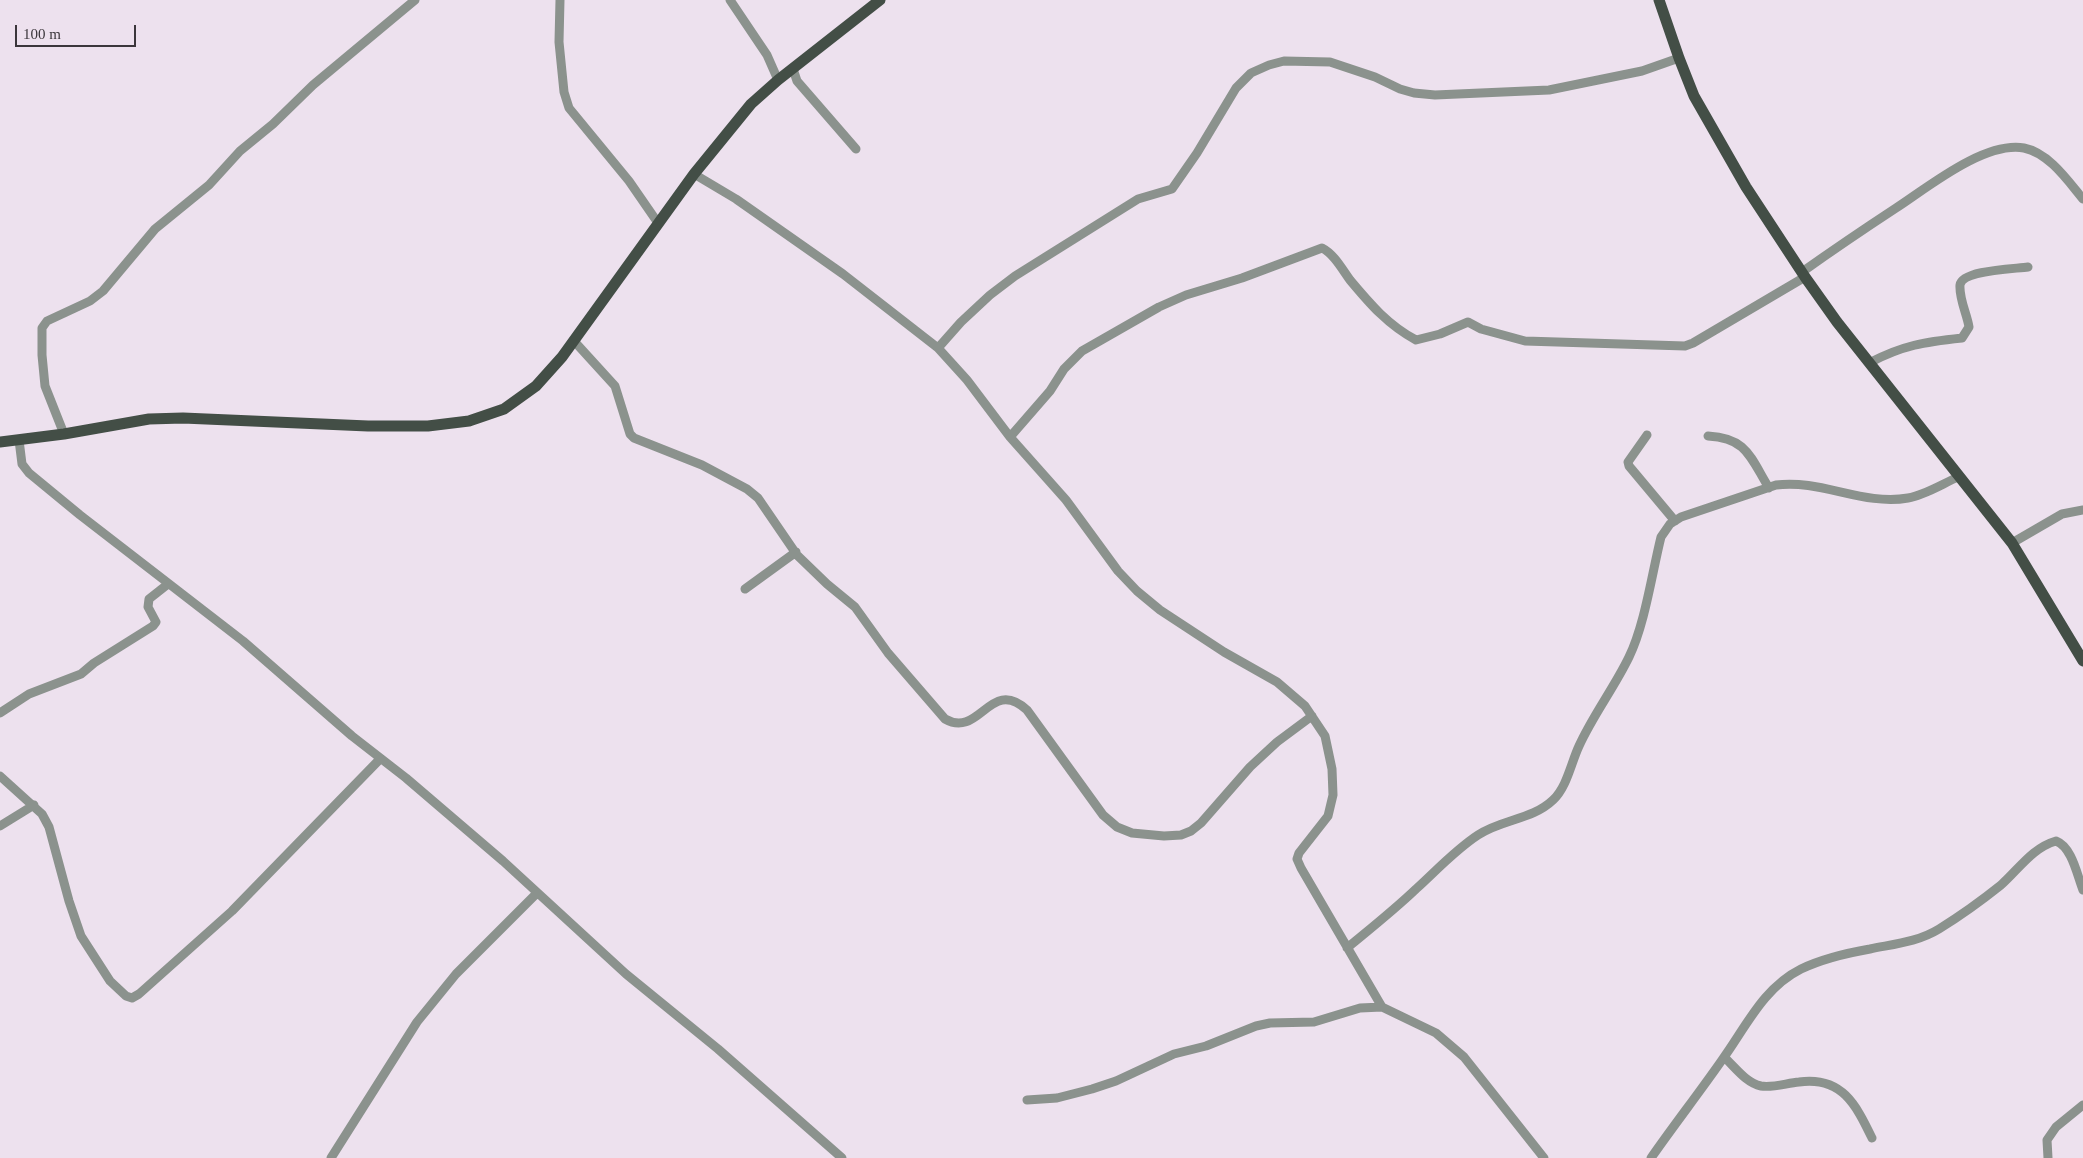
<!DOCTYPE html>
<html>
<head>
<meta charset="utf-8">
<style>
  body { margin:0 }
  #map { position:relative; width:2083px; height:1158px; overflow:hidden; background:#ede1ee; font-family:Georgia,serif }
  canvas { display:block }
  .scale { position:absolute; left:15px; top:25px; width:121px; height:22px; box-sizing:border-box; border:2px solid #3b363b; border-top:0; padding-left:6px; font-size:15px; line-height:18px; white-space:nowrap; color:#3b363b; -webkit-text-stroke:4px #ede1ee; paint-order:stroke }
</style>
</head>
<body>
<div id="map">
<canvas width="2083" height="1158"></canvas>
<div class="scale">100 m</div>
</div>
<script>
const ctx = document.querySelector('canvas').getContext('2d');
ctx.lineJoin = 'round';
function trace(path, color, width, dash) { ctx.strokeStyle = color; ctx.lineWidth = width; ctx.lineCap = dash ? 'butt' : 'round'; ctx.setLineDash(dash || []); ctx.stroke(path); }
const minor = new Path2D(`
  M 560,0 L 559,42 L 564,92 L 569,108 L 629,181 L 658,223
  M 730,0 L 767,55 L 778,80
  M 793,69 L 797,81 L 856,149
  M 694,174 L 736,199 L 843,274 L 938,348 L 967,380 L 1010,437 L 1066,500 L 1118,571 L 1137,591 L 1160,610 L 1224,652 L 1277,682 L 1305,706 L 1325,736 L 1332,769 L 1333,795 L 1328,816 L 1299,853 L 1297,859 L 1301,868 L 1382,1007 L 1436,1033 L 1464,1057 L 1544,1158
  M 1802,272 C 1833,250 1864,229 1896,208 C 1927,188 1984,141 2024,148 C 2049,153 2068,181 2083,199
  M 574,341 L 615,386 L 630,434 L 634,438 L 702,465 L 747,489 L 758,498 L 797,555 L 827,584 L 855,607 L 888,653 L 945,719 C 980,739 990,676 1027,710 L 1103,815 L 1117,827 L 1132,833 L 1164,836 L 1181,835 L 1191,831 L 1201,823 L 1250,767 L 1277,742 L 1312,716
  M 938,348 L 961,322 L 990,295 L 1015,276 L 1138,199 L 1172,189 L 1197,153 L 1236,88 L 1251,73 L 1269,65 L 1284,61 L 1330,62 L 1375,77 L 1400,89 L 1414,93 L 1435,95 L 1549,90 L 1642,71 L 1679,58
  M 1869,363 C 1903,345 1925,342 1962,338 L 1969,327 C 1967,314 1959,299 1960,285 C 1962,270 2014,269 2028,267
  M 64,434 L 45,386 L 42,355 L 42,328 L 47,321 L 90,301 L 103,291 L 155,229 L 209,185 L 240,151 L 273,124 L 313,85 L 415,0
  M 1647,435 L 1628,462 L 1629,466 L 1675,521
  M 1708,436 C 1747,438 1750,457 1769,488
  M 1010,437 L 1050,391 L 1064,369 L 1082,351 L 1159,307 L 1186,295 L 1242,278 L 1322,248 C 1334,254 1342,269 1350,280 C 1370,304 1388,325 1416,340 L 1440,334 L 1468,322 L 1481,329 L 1525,341 L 1685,346 L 1693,343 L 1805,277
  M 19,440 L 22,464 L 29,473 L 80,515 L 243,641 L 352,736 L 406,778 L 503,861 L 626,974 L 718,1049 L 842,1158
  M 2012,543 L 2062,514 L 2083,510
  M 745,589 L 796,552
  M 0,713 L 29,694 L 81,674 L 94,663 L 153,626 L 156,622 L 148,607 L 149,599 L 168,584
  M 0,776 L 42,814 L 49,827 L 69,901 L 81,936 L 110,981 L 126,996 L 132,998 L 139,994 L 232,911 L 380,759
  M 0,826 L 34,805
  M 1347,948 C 1370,929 1394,910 1416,889 C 1436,871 1455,850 1478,835 C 1502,819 1532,820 1553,800 C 1567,787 1571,763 1579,746 C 1593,715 1614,688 1629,657 C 1645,624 1652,573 1661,537 L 1670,524 L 1681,517 L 1776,485 C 1821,479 1863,506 1908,498 C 1925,495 1942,484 1958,477
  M 1724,1057 C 1735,1067 1746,1083 1761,1086 C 1773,1088 1787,1083 1799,1082 C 1842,1076 1856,1105 1872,1138
  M 1027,1100 L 1057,1098 L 1092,1089 L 1116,1081 L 1174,1054 L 1206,1046 L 1256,1026 L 1270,1023 L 1314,1022 L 1360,1008 L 1382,1007
  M 331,1158 L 417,1022 L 456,974 L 537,893
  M 1651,1158 C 1674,1125 1699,1093 1722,1060 C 1746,1027 1763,988 1801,969 C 1822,959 1847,953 1870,949 C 1894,944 1918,942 1939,929 C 1960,916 1981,901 2001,885 C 2019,869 2032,848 2056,841 C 2072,847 2077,875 2083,890
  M 2048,1158 L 2047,1140 L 2056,1127 L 2083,1105`);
const major = new Path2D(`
  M 1659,0 L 1679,58 L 1694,96 L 1746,187 L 1805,277 L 1837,322 L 2012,543 L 2083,661
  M 0,442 L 64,434 L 149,419 L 183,418 L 368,426 L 428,426 L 469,421 L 504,409 L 536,386 L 562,357 L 694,174 L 751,104 L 778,80 L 880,0`);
trace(minor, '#8b928d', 9);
trace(major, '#434e46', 11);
</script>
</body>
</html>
